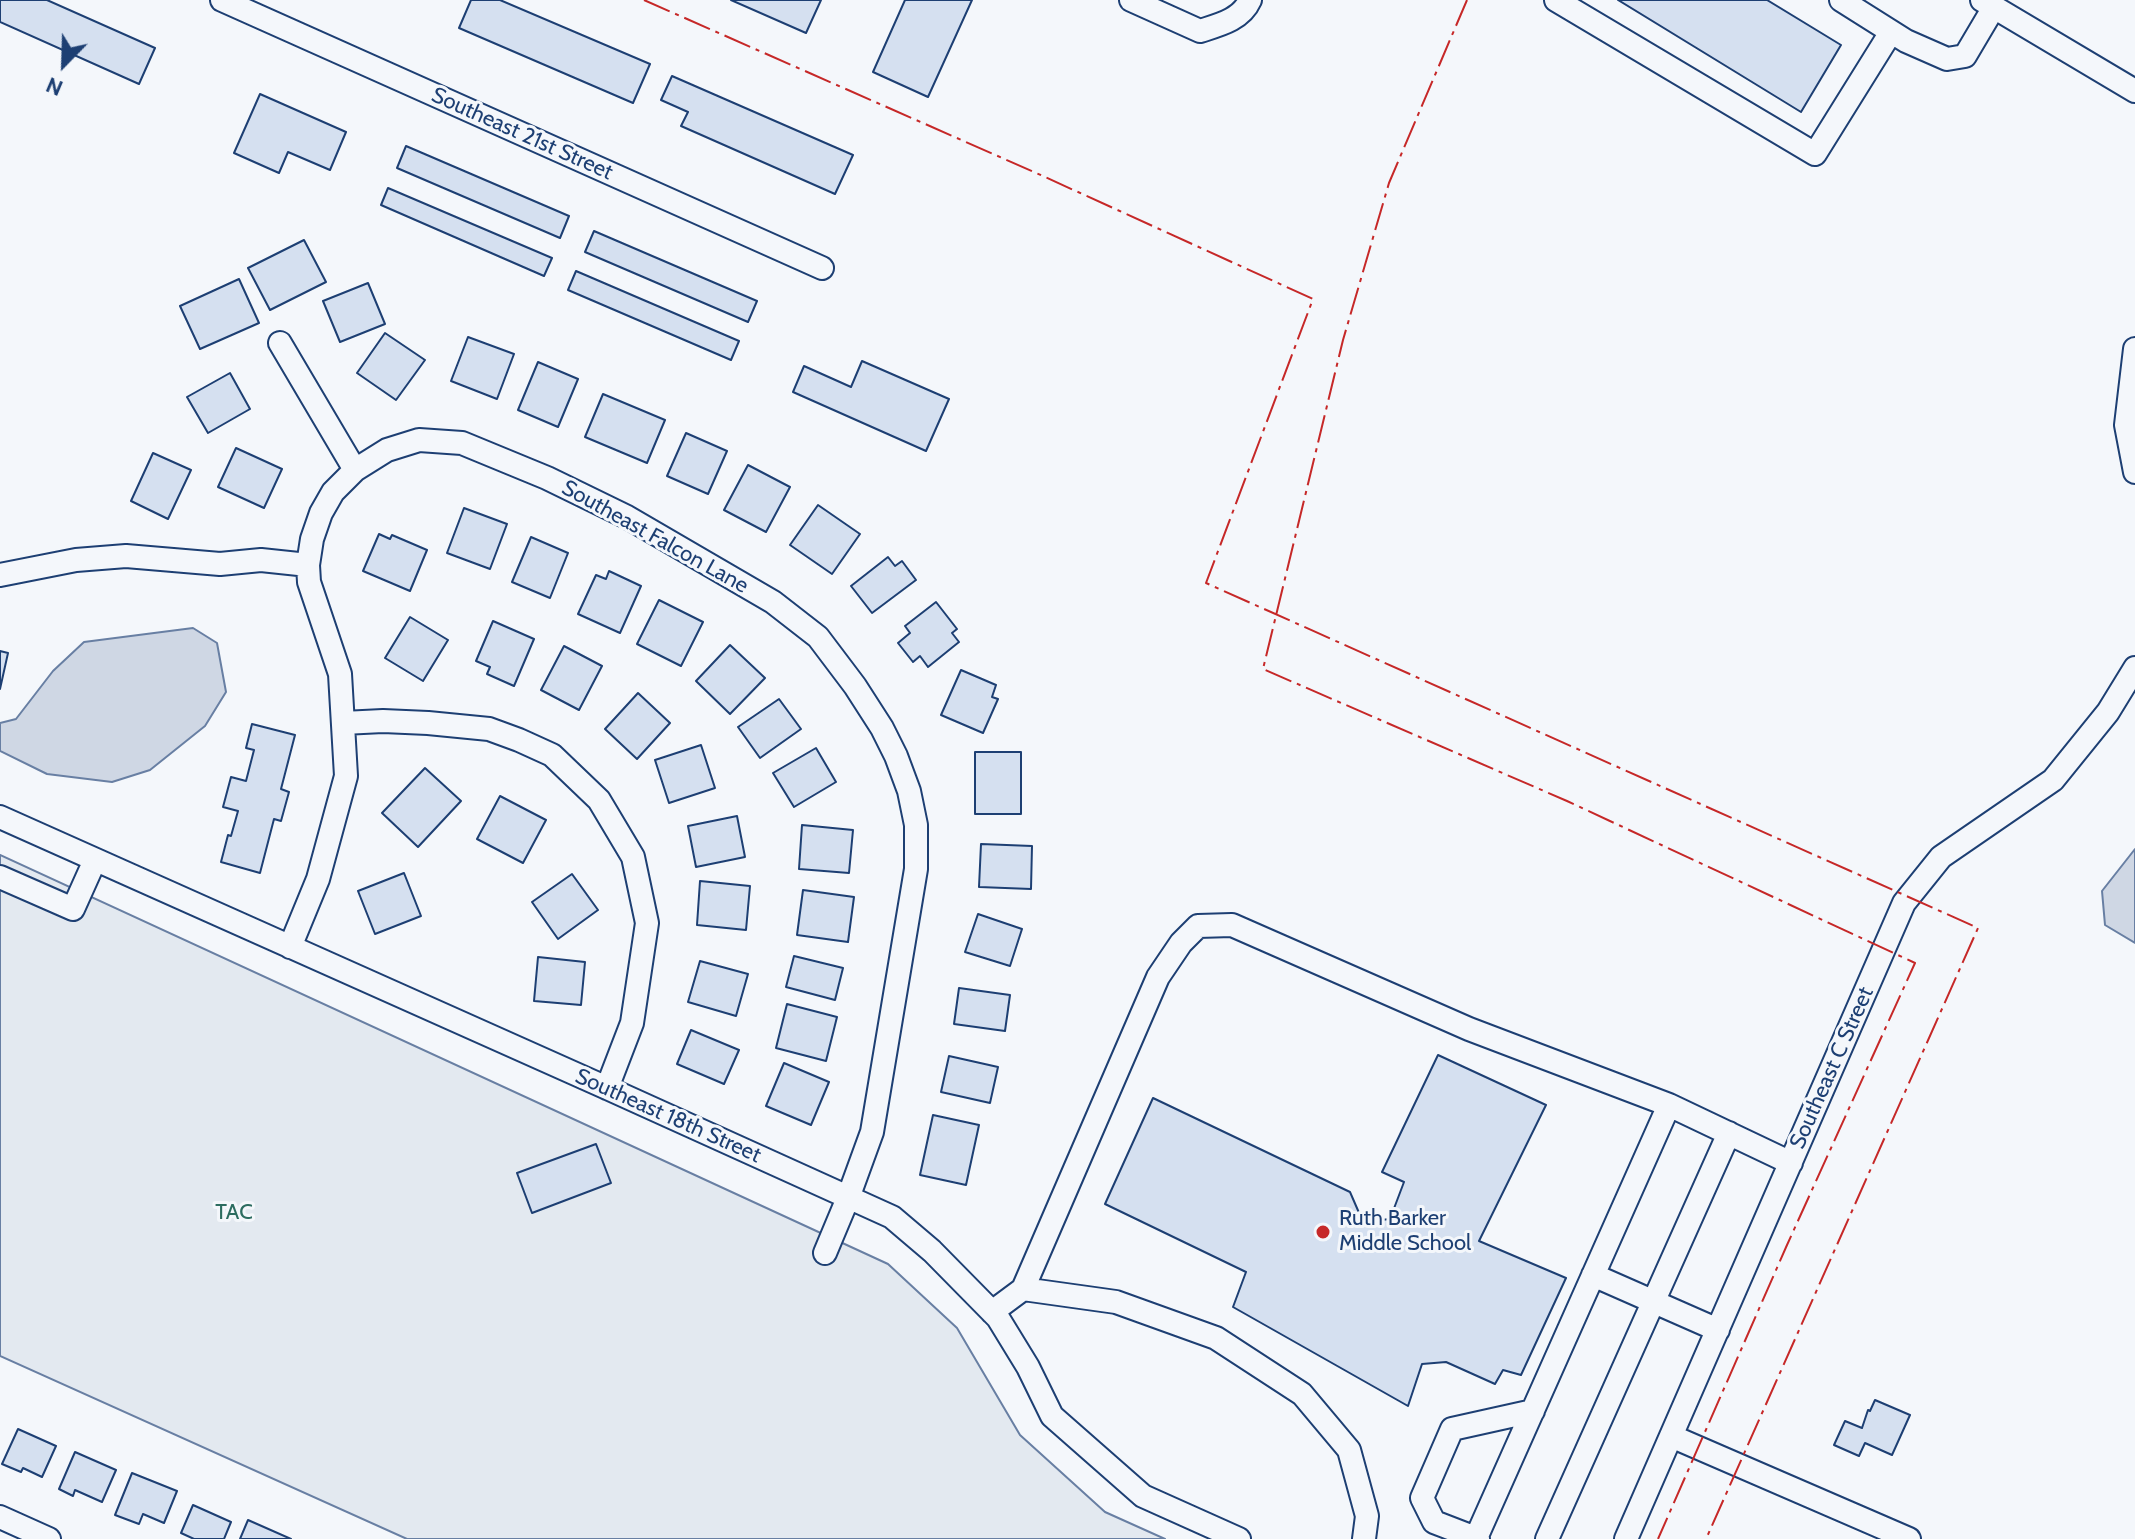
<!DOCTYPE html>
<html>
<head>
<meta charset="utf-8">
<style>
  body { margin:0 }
  #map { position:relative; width:2135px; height:1539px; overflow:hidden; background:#f4f7fb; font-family:Cabin,sans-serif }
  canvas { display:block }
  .north { position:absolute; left:24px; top:24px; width:80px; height:80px; -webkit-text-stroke:6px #f4f7fb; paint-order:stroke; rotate:203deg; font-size:22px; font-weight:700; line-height:32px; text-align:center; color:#1d3f73 }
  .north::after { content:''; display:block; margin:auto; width:28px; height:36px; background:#1d3f73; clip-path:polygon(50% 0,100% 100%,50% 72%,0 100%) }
</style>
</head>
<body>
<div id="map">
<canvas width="2135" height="1539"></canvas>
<div class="north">N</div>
</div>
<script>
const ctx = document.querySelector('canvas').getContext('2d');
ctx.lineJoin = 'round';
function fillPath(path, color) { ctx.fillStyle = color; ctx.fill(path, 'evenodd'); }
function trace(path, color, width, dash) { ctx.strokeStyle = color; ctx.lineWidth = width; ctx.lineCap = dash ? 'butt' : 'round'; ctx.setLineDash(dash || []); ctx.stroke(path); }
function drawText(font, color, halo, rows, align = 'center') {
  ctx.font = font + ' Cabin,sans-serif'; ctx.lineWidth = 6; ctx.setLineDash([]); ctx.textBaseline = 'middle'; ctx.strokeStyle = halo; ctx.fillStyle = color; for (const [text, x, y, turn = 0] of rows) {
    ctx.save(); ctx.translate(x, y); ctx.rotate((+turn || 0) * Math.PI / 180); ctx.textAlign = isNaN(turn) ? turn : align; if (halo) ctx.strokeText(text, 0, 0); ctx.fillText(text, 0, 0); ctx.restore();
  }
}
const green = new Path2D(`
  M 0,855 L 888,1264 L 957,1328 L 1020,1435 L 1105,1512 L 1165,1539 L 407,1539 L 0,1356 Z`);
const water = new Path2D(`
  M 193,628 L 217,643 L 226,692 L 205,726 L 150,770 L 112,782 L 47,774 L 0,751 L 0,723 L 16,719 L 53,671 L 84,642 Z
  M 2135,849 L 2135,943 L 2105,925 L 2102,891 Z`);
const building = new Path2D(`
  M 0,0 L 47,0 L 155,48 L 139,84 L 0,22 Z
  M 471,0 L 500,0 L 650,64 L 633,103 L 459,28 Z
  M 731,0 L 821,0 L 806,33 Z
  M 905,0 L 972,0 L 928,97 L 873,72 Z
  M 1618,0 L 1767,0 L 1841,45 L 1801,112 Z
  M 672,76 L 853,155 L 835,194 L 681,126 L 688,112 L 661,100 Z
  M 260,94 L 346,132 L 330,170 L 288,152 L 279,173 L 234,153 Z
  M 406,146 L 569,216 L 560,238 L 397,168 Z
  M 388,188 L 552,258 L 544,276 L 381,205 Z
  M 594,231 L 757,301 L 748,322 L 585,252 Z
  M 304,240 L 326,282 L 270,310 L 248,268 Z
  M 576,271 L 739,341 L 731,360 L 568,290 Z
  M 239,279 L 259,323 L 200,349 L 180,306 Z
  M 368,283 L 385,324 L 340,342 L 323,301 Z
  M 385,333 L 425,360 L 396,400 L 357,373 Z
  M 468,337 L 514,354 L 497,399 L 451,381 Z
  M 862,361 L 949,399 L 926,451 L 793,392 L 804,366 L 851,387 Z
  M 538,362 L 578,379 L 558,427 L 518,410 Z
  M 230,373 L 250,409 L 208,433 L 187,397 Z
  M 603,394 L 665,420 L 647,463 L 585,437 Z
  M 686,433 L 727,451 L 708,494 L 667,476 Z
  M 236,448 L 282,469 L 264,508 L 218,487 Z
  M 153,453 L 191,470 L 168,519 L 131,501 Z
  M 748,465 L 790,487 L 766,532 L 724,510 Z
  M 818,505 L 860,534 L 832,574 L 790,545 Z
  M 464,508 L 507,524 L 490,569 L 447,553 Z
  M 379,534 L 390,539 L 392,535 L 427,550 L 410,591 L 363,571 Z
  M 531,537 L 568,553 L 550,598 L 512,582 Z
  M 888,557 L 895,566 L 902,561 L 916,580 L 872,613 L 851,586 Z
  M 609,571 L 641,586 L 620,633 L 578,614 L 596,575 L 606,579 Z
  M 659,600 L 703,622 L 681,666 L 637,644 Z
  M 936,602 L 957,629 L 952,633 L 959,642 L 928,667 L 920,656 L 913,662 L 898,643 L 910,633 L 905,626 Z
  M 410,617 L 448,640 L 423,681 L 385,658 Z
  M 493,621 L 534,639 L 514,686 L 487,674 L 490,667 L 476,661 Z
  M 730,645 L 765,678 L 730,714 L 696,681 Z
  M 564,646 L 602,666 L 579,710 L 541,690 Z
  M 0,651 L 8,653 L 0,689 Z
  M 961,670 L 996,685 L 992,697 L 998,699 L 983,733 L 941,715 Z
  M 638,693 L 670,723 L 637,759 L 605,729 Z
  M 779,699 L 801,729 L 760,758 L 738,727 Z
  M 252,724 L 295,735 L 281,789 L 289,792 L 281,821 L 274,819 L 260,873 L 221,862 L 228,835 L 231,836 L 238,811 L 223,807 L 231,777 L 246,781 L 254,750 L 246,748 Z
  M 701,745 L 715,788 L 669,803 L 655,760 Z
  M 816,748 L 836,782 L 794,807 L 773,773 Z
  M 975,752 L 1021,752 L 1021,814 L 975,814 Z
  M 425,768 L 461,801 L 418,847 L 382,813 Z
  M 500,796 L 546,820 L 523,863 L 477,839 Z
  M 737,816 L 745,857 L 696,867 L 688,826 Z
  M 802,825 L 853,830 L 849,873 L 799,869 Z
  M 981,844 L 1032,846 L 1031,889 L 979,887 Z
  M 404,873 L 421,916 L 375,934 L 358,891 Z
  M 572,874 L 598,910 L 558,939 L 532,902 Z
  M 700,881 L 750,886 L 746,930 L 697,925 Z
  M 803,890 L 854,897 L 848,942 L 797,935 Z
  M 978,914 L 1022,929 L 1010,966 L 965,952 Z
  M 794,956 L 843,968 L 835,1000 L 786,987 Z
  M 538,957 L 585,962 L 581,1005 L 534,1001 Z
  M 700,961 L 748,974 L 736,1016 L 688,1002 Z
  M 959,988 L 1010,995 L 1005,1031 L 954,1024 Z
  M 787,1004 L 837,1017 L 826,1061 L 776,1048 Z
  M 691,1030 L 739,1050 L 724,1084 L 677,1064 Z
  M 1438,1055 L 1546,1105 L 1479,1241 L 1566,1278 L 1521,1375 L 1503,1370 L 1495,1384 L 1446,1362 L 1422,1364 L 1408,1406 L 1233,1307 L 1246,1272 L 1105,1204 L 1153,1098 L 1350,1192 L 1363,1222 L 1390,1219 L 1404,1182 L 1382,1172 Z
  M 949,1056 L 998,1067 L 990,1103 L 941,1092 Z
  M 784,1063 L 829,1082 L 811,1125 L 766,1106 Z
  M 933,1115 L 979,1125 L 966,1185 L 920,1175 Z
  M 596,1144 L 611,1183 L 532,1213 L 517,1173 Z
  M 1875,1400 L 1910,1415 L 1892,1455 L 1865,1443 L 1859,1456 L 1834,1445 L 1845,1421 L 1862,1428 L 1868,1410 L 1870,1411 Z
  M 18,1429 L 56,1446 L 42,1477 L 23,1468 L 21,1472 L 2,1464 Z
  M 75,1452 L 116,1470 L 102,1502 L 75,1490 L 73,1496 L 59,1489 Z
  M 132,1473 L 177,1491 L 164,1523 L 143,1514 L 139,1524 L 115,1515 Z
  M 193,1505 L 231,1522 L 224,1539 L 194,1539 L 181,1533 Z
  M 248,1520 L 291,1539 L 240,1539 Z`);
const minor = new Path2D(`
  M 222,0 L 822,268
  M 1131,0 L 1200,31 C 1219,25 1241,20 1250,0
  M 1556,0 L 1815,154 L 1891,32
  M 1841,0 L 1906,41 L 1947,59 L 1965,56 L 1994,7
  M 1982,0 L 2135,91
  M 280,343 L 355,470
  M 2135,349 L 2126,425 L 2135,472
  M 0,575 L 76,560 L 126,556 L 220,564 L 261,560 L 308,565
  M 343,723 L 383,721 L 428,723 L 489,729 L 519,740 L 552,755 L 599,800 L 633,857 L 647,923 L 632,1023 L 607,1088
  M 0,817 L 607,1088 L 892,1217 L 932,1251 L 998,1318 L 1028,1367 L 1052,1416 L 1143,1496 L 1239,1539
  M 0,877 L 73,909 L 95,860
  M 290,947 L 318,879 L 346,776 L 340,674 L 309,582 L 308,565 L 312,539 L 321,513 L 333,492 L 355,470 L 387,450 L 419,440 L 462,443 L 547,478 L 627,517 L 773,602 L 818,637 L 855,686 L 882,728 L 896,756 L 909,791 L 916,825 L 916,869 L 872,1132 L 848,1198 L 825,1253
  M 1593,1275 L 1718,1330
  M 1023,1289 L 1158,977 L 1181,943 L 1198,926 L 1232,925 L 1469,1029 L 1669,1105
  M 992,1312 L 1023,1289 L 1116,1302 L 1216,1338 L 1302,1394 L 1349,1450 L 1367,1516 L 1364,1539
  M 1671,1436 L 1909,1539
  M 0,1517 L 49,1539
  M 1476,1538 L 1669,1105 L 1791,1163
  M 1478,1539 L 1434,1522 L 1422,1498 L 1452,1429 L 1533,1411
  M 1547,1539 L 1729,1133
  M 1626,1539 L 1904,903 L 1941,857 L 2053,780 L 2108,712 L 2135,668`);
const power = new Path2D(`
  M 644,0 L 1034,172 L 1313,299 L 1206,583 L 1978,928 L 1706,1539
  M 1467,0 L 1389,183 L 1343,340 L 1263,669 L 1567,801 L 1915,963 L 1787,1245 L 1658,1539`);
const markers = [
  [1323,1232,8,"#c62828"]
];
const streetNames = [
  ["Southeast 21st Street",522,134,24],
  ["Southeast Falcon Lane",655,537,29],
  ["Southeast C Street",1832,1068,-66],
  ["Southeast 18th Street",668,1116,24]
];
const parkNames = [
  ["TAC",234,1213]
];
const poiNames = [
  ["Ruth Barker",1339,1219],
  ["Middle School",1339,1244]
];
fillPath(green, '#e3e9f0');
trace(green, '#687fa3', 2);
fillPath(water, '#cfd7e4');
trace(water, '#687fa3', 2);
fillPath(building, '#d5e0f0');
trace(building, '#1d3f73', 2);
trace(minor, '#1d3f73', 26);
trace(minor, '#f4f7fb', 22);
trace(power, '#c62828', 2, [28, 6, 4, 6]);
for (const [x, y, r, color] of markers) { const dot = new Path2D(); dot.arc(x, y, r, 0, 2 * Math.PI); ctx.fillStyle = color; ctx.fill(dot); trace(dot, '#f4f7fb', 3); }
drawText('22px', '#1d3f73', '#f4f7fb', streetNames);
drawText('22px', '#2c6c60', '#f4f7fb', parkNames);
drawText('22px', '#1d3f73', '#f4f7fb', poiNames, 'left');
</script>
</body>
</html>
